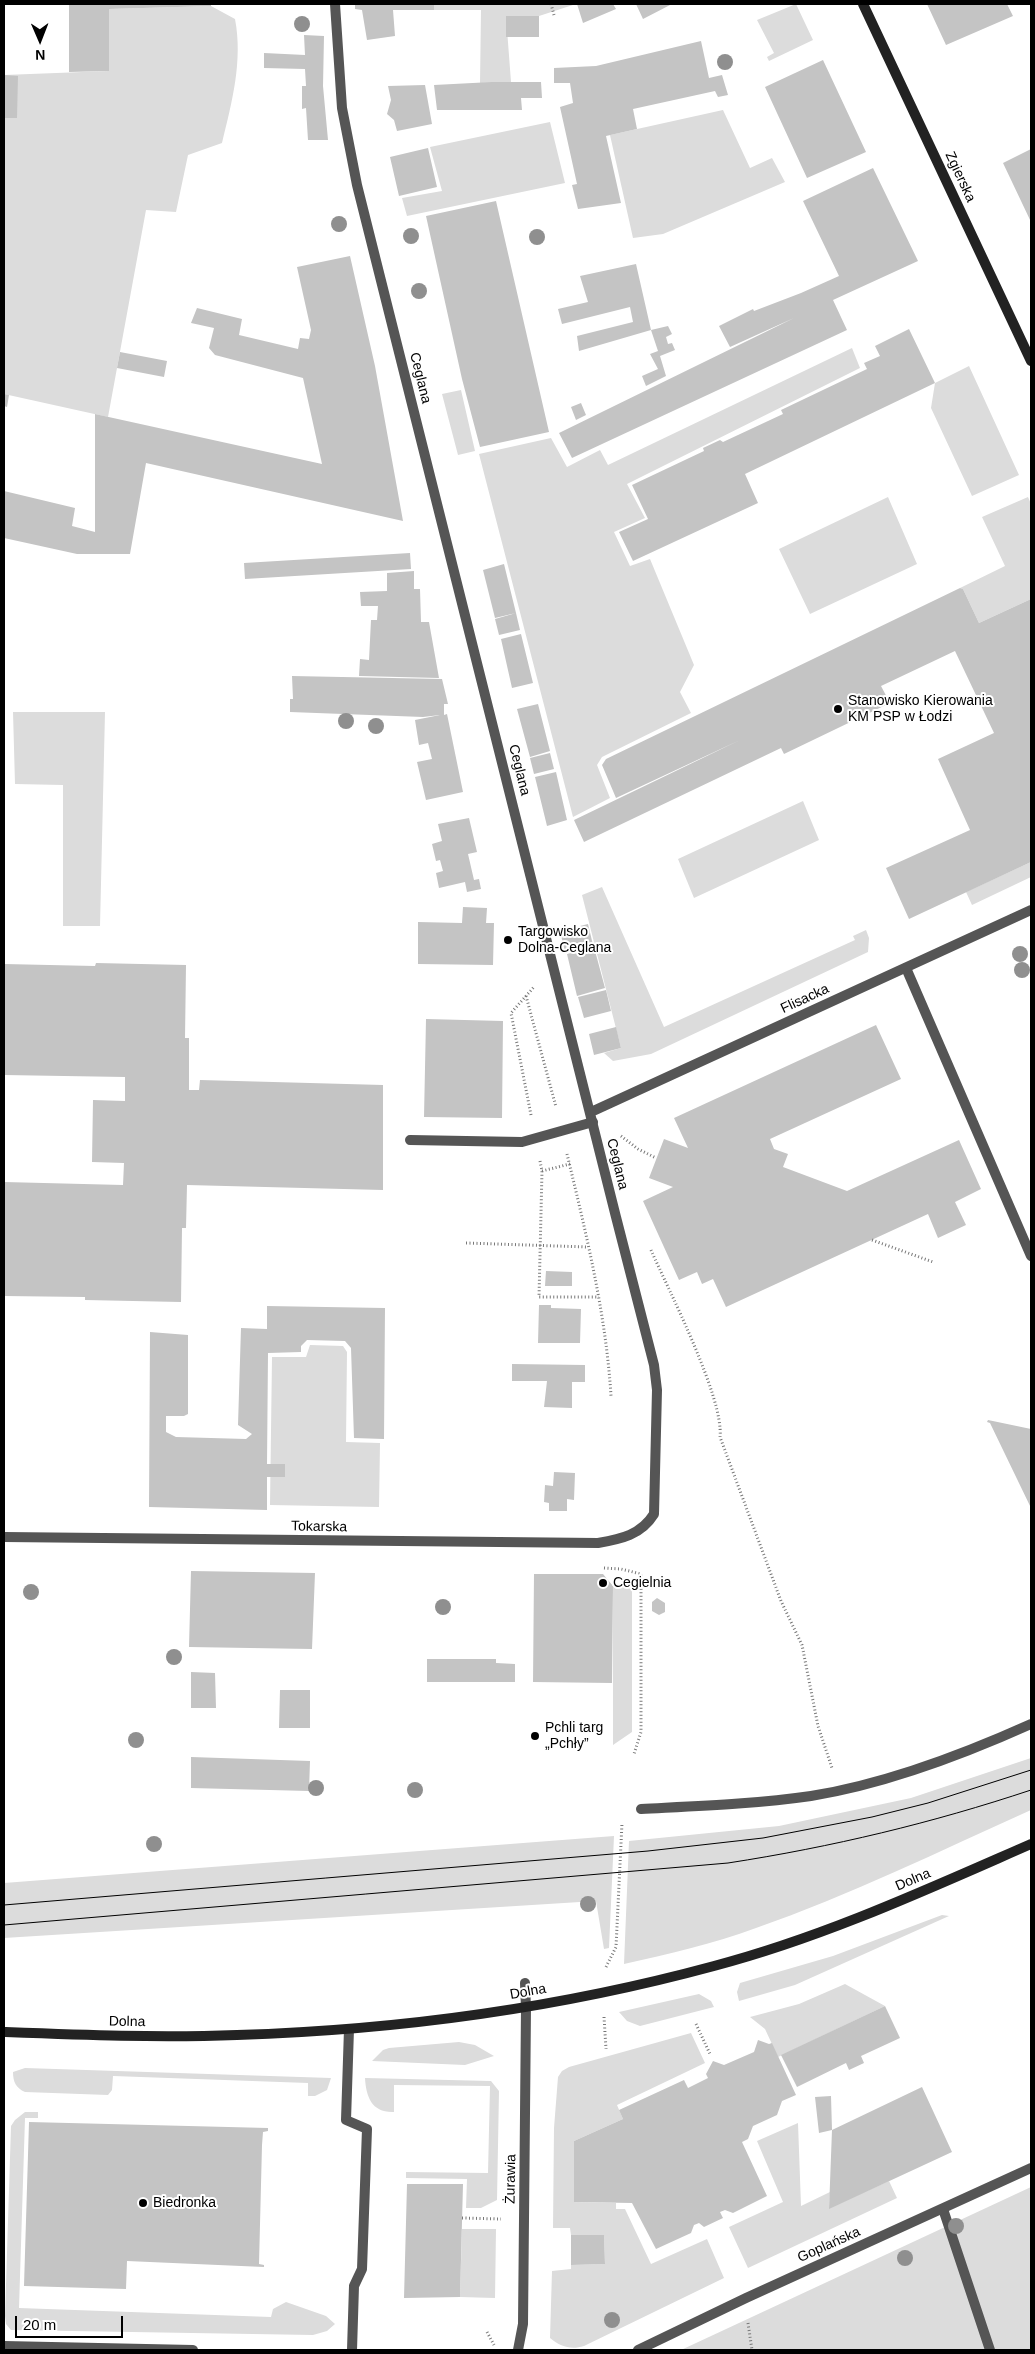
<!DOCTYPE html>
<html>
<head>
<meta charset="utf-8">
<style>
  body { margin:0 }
  #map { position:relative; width:1035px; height:2354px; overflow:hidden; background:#fff; font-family:Helvetica,sans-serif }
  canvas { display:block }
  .frame { position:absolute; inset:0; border:5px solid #000; pointer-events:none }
  .north { position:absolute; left:15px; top:15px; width:50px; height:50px; -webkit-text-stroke:4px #fff; paint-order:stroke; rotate:179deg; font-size:14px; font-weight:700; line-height:20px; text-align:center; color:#000 }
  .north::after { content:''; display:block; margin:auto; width:18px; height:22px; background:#000; clip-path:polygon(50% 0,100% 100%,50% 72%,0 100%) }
  .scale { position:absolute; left:15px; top:2316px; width:108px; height:22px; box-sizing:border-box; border:2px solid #000; border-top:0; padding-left:6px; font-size:15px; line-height:18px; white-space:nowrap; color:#000; -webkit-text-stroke:4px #fff; paint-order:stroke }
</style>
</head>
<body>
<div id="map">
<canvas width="1035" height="2354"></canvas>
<div class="frame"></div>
<div class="north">N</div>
<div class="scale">20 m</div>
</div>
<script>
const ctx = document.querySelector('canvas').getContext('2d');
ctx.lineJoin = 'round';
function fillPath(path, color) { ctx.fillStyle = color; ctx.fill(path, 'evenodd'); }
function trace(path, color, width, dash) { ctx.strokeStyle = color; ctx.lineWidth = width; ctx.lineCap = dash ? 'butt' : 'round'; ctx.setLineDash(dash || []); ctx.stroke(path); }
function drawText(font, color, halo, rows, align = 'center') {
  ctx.font = font + ' Helvetica,sans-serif'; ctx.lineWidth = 4; ctx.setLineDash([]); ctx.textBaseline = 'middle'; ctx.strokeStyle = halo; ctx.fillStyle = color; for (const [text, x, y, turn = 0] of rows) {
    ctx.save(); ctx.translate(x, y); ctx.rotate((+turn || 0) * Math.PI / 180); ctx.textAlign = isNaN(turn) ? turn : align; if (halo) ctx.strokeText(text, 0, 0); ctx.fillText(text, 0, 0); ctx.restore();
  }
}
const green = new Path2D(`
  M 434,4 L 576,4 L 539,16 L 506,16 L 511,82 L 480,83 L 481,10 L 434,10 Z
  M 796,4 L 813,40 L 769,61 L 767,57 L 774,53 L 757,20 Z
  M 211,6 L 235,19 C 243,61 232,102 222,143 L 188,155 L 176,212 L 146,210 L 108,417 L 4,394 L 4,75 L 109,71 L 109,9 Z
  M 723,110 L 750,168 L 772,158 L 785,182 L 663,234 L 633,238 L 610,135 Z
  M 550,122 L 565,183 L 407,216 L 402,198 L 442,191 L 430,147 Z
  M 852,348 L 860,368 L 627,484 L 645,518 L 614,532 L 630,566 L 650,559 L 694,665 L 680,692 L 691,713 L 602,757 L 597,765 L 610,798 L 573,817 L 479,454 L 551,438 L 567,467 L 600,450 L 608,465 Z
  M 969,366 L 1019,475 L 972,496 L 931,408 L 935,383 Z
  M 461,390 L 475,451 L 458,455 L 442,394 Z
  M 888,497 L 917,564 L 810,614 L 779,549 Z
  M 1028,497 L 1031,504 L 1031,599 L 979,623 L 963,589 L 960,588 L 1005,566 L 982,517 Z
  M 13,712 L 105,712 L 100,926 L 63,926 L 63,785 L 15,784 Z
  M 803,801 L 819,840 L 694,898 L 678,859 Z
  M 1031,862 L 1031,877 L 972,905 L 966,892 Z
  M 602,887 L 664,1027 L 855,940 L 853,936 L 866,930 L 869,938 L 868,952 L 651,1054 L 613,1061 L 604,1053 L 621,1048 L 582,895 Z
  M 310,1345 L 343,1346 L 347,1352 L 346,1442 L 380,1443 L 379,1507 L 270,1505 L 272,1357 L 306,1357 Z
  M 613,1586 L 632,1586 L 632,1732 L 613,1745 Z
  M 1031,1758 L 1031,1810 C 940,1851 850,1895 756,1928 C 713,1944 668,1954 624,1964 L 629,1841 L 779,1826 L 911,1798 Z
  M 614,1836 L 609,1948 L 604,1949 L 596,1901 L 4,1938 L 4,1883 Z
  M 942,1915 L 949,1916 L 795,1985 L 739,2001 L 737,1992 L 740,1983 L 833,1956 Z
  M 845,1984 L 885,2006 L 778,2057 L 765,2029 L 750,2017 L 799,2004 Z
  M 699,1994 L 711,2001 L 714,2007 L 640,2026 L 627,2021 L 619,2012 Z
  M 691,2033 L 705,2063 L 617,2105 L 623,2119 L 574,2141 L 574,2202 L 616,2203 L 616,2209 L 625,2209 L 651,2264 L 707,2239 L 724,2278 L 584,2346 C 571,2350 561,2347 550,2338 L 552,2271 L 571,2269 L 571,2265 L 605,2264 L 604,2235 L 571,2235 L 570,2228 L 553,2228 L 554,2128 L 558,2077 L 562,2071 L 569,2067 Z
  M 459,2042 L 475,2045 L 494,2056 L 465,2065 L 372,2061 L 383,2050 L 389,2048 Z
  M 25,2068 L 331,2078 L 327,2090 L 315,2096 L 308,2096 L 308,2083 L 113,2076 L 112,2090 L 108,2095 L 25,2092 C 16,2088 13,2082 13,2072 Z
  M 365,2078 L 491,2081 L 499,2091 L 497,2200 L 481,2208 L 466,2208 L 467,2179 L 406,2178 L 406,2172 L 488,2173 L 490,2086 L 394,2085 L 394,2112 C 372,2113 366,2097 365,2078 Z
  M 25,2112 L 38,2112 L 38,2118 L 25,2118 L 19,2308 L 271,2317 L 273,2309 L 286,2302 L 326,2316 L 335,2324 L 327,2331 L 313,2335 L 11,2330 L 6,2324 L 5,2316 L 11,2126 L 15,2120 Z
  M 798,2123 L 801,2206 L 830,2192 L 829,2208 L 889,2181 L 897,2198 L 748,2268 L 729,2227 L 783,2202 L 757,2141 Z
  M 1031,2187 L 1031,2350 L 681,2350 Z
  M 462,2229 L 496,2229 L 495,2298 L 460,2297 Z`);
const building = new Path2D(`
  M 69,4 L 211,4 L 211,6 L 109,9 L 109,71 L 69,72 Z
  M 355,4 L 434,4 L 434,10 L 393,10 L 395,36 L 367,40 L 362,10 L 355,9 Z
  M 577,4 L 613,4 L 616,9 L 583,23 Z
  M 636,4 L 672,4 L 643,19 Z
  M 927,4 L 1007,4 L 1013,16 L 946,45 Z
  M 506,16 L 539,16 L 539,37 L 506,37 Z
  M 304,35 L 324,36 L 323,86 L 328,140 L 308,140 L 306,108 L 302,109 L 302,86 L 306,86 L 305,69 L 264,68 L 264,53 L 305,55 Z
  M 701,41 L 709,78 L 722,75 L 728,95 L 718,97 L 715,91 L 633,109 L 637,129 L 606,136 L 621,203 L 578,209 L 572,185 L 577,184 L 560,107 L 573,103 L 570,83 L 554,83 L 554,68 L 596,66 Z
  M 823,60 L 866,152 L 807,178 L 765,87 Z
  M 4,75 L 18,76 L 17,118 L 4,118 Z
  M 492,82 L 541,82 L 542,98 L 521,98 L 522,110 L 437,110 L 434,85 Z
  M 425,85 L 432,124 L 397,131 L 394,120 L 387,114 L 391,100 L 388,86 Z
  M 428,148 L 437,187 L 399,196 L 390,157 Z
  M 1031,149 L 1031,222 L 1003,163 Z
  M 873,168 L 918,261 L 833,300 L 847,330 L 572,458 L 559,433 L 794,318 L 730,347 L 719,326 L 753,309 L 754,311 L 801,293 L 839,276 L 803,201 Z
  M 496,201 L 549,432 L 480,447 L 462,379 L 426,216 Z
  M 350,256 L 375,366 L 403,521 L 146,463 L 130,554 L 77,554 L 4,538 L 4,491 L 75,508 L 72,526 L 95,532 L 95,414 L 322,464 L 303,378 L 215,355 L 209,348 L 214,328 L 191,323 L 197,308 L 242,319 L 239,335 L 298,349 L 300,338 L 309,339 L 311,330 L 297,267 Z
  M 636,264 L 651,330 L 579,351 L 577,336 L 633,322 L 630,307 L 562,324 L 558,309 L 588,302 L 580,276 Z
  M 668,326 L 672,334 L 666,337 L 668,344 L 672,343 L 675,350 L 660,356 L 666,376 L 646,386 L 642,376 L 658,369 L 650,354 L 658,351 L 651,330 Z
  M 909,329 L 935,383 L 745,474 L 758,503 L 633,561 L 619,532 L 648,519 L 632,485 L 704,451 L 703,448 L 720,440 L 723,442 L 783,414 L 781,410 L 867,369 L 864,363 L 880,356 L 875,346 Z
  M 120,352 L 167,361 L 164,377 L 117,368 Z
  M 4,394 L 9,395 L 7,407 L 4,406 Z
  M 581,403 L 586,415 L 576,420 L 571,407 Z
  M 410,553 L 411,569 L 245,579 L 244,563 Z
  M 504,564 L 516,613 L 495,618 L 483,570 Z
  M 414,571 L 414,589 L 420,589 L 421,622 L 429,622 L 439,678 L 359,676 L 360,659 L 369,660 L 371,620 L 377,620 L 378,606 L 361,606 L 360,592 L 387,591 L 387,573 Z
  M 960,588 L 963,589 L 979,623 L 1031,599 L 1031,862 L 909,919 L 886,868 L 970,830 L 938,759 L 994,733 L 955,651 L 881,686 L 890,703 L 784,754 L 781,748 L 584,842 L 574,820 L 740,740 L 616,798 L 602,765 L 606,759 Z
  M 516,613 L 520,630 L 499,635 L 495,619 Z
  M 521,634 L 533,683 L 512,688 L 501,639 Z
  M 292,676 L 442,679 L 448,704 L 444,704 L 444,715 L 447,714 L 463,792 L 426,800 L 417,762 L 432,759 L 428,743 L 419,745 L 415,720 L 440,715 L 423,717 L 290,712 L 290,699 L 293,699 Z
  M 538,704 L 550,751 L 530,757 L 517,709 Z
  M 550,753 L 554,769 L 534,774 L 530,758 Z
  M 556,772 L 567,820 L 547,826 L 535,777 Z
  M 469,818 L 477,852 L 468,854 L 474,880 L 479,879 L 481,889 L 467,892 L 465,882 L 439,888 L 436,873 L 443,871 L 440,860 L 436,861 L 432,844 L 442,841 L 438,824 Z
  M 463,907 L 487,908 L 486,923 L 494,923 L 493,965 L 418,964 L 418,922 L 462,923 Z
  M 588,924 L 593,945 L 565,952 L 560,931 Z
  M 594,947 L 605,988 L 577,996 L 567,954 Z
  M 96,963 L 186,965 L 185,1038 L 189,1038 L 189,1090 L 199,1090 L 200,1080 L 383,1085 L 383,1190 L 187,1185 L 186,1228 L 182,1228 L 181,1302 L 85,1300 L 85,1297 L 4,1296 L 4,1182 L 123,1185 L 124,1163 L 92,1162 L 93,1100 L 125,1101 L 125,1077 L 4,1075 L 4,964 L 95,966 Z
  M 606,990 L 611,1011 L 584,1018 L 578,997 Z
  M 426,1019 L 503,1021 L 502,1118 L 424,1117 Z
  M 876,1025 L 901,1079 L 770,1139 L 774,1149 L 788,1154 L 783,1167 L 847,1191 L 959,1140 L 981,1189 L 955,1202 L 966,1225 L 938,1238 L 928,1214 L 726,1307 L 713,1279 L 702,1284 L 697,1272 L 679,1280 L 643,1201 L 673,1187 L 649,1178 L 664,1139 L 688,1148 L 674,1118 Z
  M 616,1027 L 621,1048 L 594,1055 L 589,1034 Z
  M 546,1271 L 572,1272 L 572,1286 L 545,1286 Z
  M 539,1305 L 551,1305 L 551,1308 L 581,1309 L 580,1343 L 538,1343 Z
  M 267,1306 L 385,1308 L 384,1439 L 354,1438 L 351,1348 L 345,1341 L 307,1340 L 301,1346 L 301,1352 L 268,1353 L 267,1464 L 285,1464 L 285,1477 L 267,1477 L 267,1510 L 149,1507 L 150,1332 L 188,1335 L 188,1414 L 184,1416 L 166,1416 L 166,1432 L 176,1437 L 246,1439 L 252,1434 L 238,1425 L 241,1328 L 267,1329 Z
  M 512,1364 L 585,1365 L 585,1382 L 572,1382 L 572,1408 L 544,1407 L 547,1381 L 512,1381 Z
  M 988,1420 L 1031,1429 L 1031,1508 L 990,1423 L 987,1422 Z
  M 554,1472 L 575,1473 L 574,1500 L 567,1499 L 567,1511 L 549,1511 L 549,1503 L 544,1502 L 545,1485 L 553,1486 Z
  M 191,1571 L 315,1573 L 312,1649 L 189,1647 Z
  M 534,1574 L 603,1574 L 613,1586 L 612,1683 L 533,1682 Z
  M 657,1598 L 665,1603 L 665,1612 L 659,1615 L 652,1611 L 652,1602 Z
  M 427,1659 L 496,1659 L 496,1663 L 515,1664 L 515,1682 L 427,1682 Z
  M 191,1672 L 215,1673 L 216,1708 L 191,1708 Z
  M 280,1690 L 310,1690 L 310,1728 L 279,1728 Z
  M 191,1757 L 310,1761 L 309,1791 L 191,1788 Z
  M 885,2006 L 900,2038 L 861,2056 L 864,2063 L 849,2070 L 846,2063 L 797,2087 L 781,2055 Z
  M 758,2040 L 769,2044 L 772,2043 L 796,2095 L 782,2101 L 777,2115 L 753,2126 L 748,2139 L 742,2142 L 767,2196 L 733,2213 L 725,2210 L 720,2212 L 723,2218 L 704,2227 L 699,2223 L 694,2225 L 691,2233 L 656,2249 L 632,2203 L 574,2202 L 574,2141 L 623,2119 L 619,2110 L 684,2080 L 688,2088 L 708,2078 L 706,2074 L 713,2061 L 724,2065 L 754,2052 Z
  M 922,2087 L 952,2152 L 829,2209 L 832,2130 Z
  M 831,2096 L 832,2130 L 819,2133 L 815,2097 Z
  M 29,2122 L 268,2128 L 268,2131 L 263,2132 L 262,2145 L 259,2264 L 264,2265 L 264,2267 L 127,2261 L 126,2289 L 24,2286 Z
  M 407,2184 L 463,2184 L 460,2297 L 404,2298 Z
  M 571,2235 L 604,2235 L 605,2264 L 571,2265 Z`);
const path = new Path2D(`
  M 551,4 L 554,15
  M 526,996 L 556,1107
  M 531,1115 L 511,1013 L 534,987
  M 621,1136 L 638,1149 L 656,1158
  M 567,1154 C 586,1233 606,1314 611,1396
  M 540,1161 L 542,1171 L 539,1297 L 599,1297
  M 542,1171 L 570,1164
  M 872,1240 L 933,1262
  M 466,1243 L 587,1247
  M 651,1250 C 669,1291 724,1398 720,1437 L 781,1601 L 802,1645 L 818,1726 L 832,1768
  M 604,1568 L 621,1569 L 641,1574 L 641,1732 L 634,1754
  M 606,1967 L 616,1947 L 622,1823
  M 604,2017 L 606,2049
  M 696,2024 L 710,2054
  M 462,2218 L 501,2219
  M 748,2323 L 752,2350
  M 487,2332 L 494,2345`);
const lane = new Path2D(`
  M 906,968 L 1031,1256
  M 410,1140 L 522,1142 L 593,1122
  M 641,1809 C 698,1806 755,1804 811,1796 C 886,1784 962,1755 1031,1724
  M 525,1983 L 526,2008
  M 349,2029 L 346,2120 L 367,2129 L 362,2269 L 354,2286 L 352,2350
  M 943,2209 L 990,2350`);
const street = new Path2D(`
  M 591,1112 L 1031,910
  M 4,1537 L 598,1543 C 621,1539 641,1535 654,1514 L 657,1390 L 654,1365 L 616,1217 L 357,185 L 342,108 L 335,4
  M 4,2346 L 193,2350
  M 518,2350 L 523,2324 L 526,2008
  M 638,2350 L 746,2298 L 1031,2168`);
const secondary = new Path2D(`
  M 863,4 L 1031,361
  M 4,2032 C 82,2035 159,2038 237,2035 C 398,2030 559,2008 714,1966 C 824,1937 928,1889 1031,1844`);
const tram = new Path2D(`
  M 4,1905 L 648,1851 L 763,1838 L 872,1817 L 928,1803 L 1031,1770
  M 4,1925 L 728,1863 C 832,1847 932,1823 1031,1790`);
const trees = [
  [302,24],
  [725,62],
  [339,224],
  [411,236],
  [537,237],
  [419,291],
  [346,721],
  [376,726],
  [1020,954],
  [1022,970],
  [31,1592],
  [443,1607],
  [174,1657],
  [136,1740],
  [316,1788],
  [415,1790],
  [154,1844],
  [588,1904],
  [956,2226],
  [905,2258],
  [612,2320]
];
const markers = [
  [838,709,5,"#000"],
  [508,940,5,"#000"],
  [603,1583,5,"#000"],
  [535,1736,5,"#000"],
  [143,2203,5,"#000"]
];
const streetNames = [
  ["Zgierska",960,177,65],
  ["Ceglana",420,378,76],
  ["Ceglana",519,770,76],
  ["Flisacka",805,999,-25],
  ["Ceglana",617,1164,76],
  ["Tokarska",319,1527,1],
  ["Dolna",913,1880,-23],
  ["Dolna",528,1992,-10],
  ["Dolna",127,2022,1],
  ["Żurawia",511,2179,-89],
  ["Goplańska",829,2245,-24]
];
const poiNames = [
  ["Stanowisko Kierowania",848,701],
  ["KM PSP w Łodzi",848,717],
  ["Targowisko",518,932],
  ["Dolna-Ceglana",518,948],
  ["Cegielnia",613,1583],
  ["Pchli targ",545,1728],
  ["„Pchły”",545,1744],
  ["Biedronka",153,2203]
];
fillPath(green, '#dcdcdc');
fillPath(building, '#c4c4c4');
trace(path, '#777', 3, [1, 2.5]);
trace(lane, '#555', 10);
trace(street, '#555', 10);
trace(secondary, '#222', 10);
trace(tram, '#000', 1);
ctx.fillStyle = '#8f8f8f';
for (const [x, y] of trees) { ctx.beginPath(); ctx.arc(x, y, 8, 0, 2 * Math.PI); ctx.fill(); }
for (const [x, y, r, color] of markers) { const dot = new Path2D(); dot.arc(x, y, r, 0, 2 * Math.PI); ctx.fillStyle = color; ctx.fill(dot); trace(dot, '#fff', 2); }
drawText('14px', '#000', '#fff', streetNames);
drawText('14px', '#000', '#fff', poiNames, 'left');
</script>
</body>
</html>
